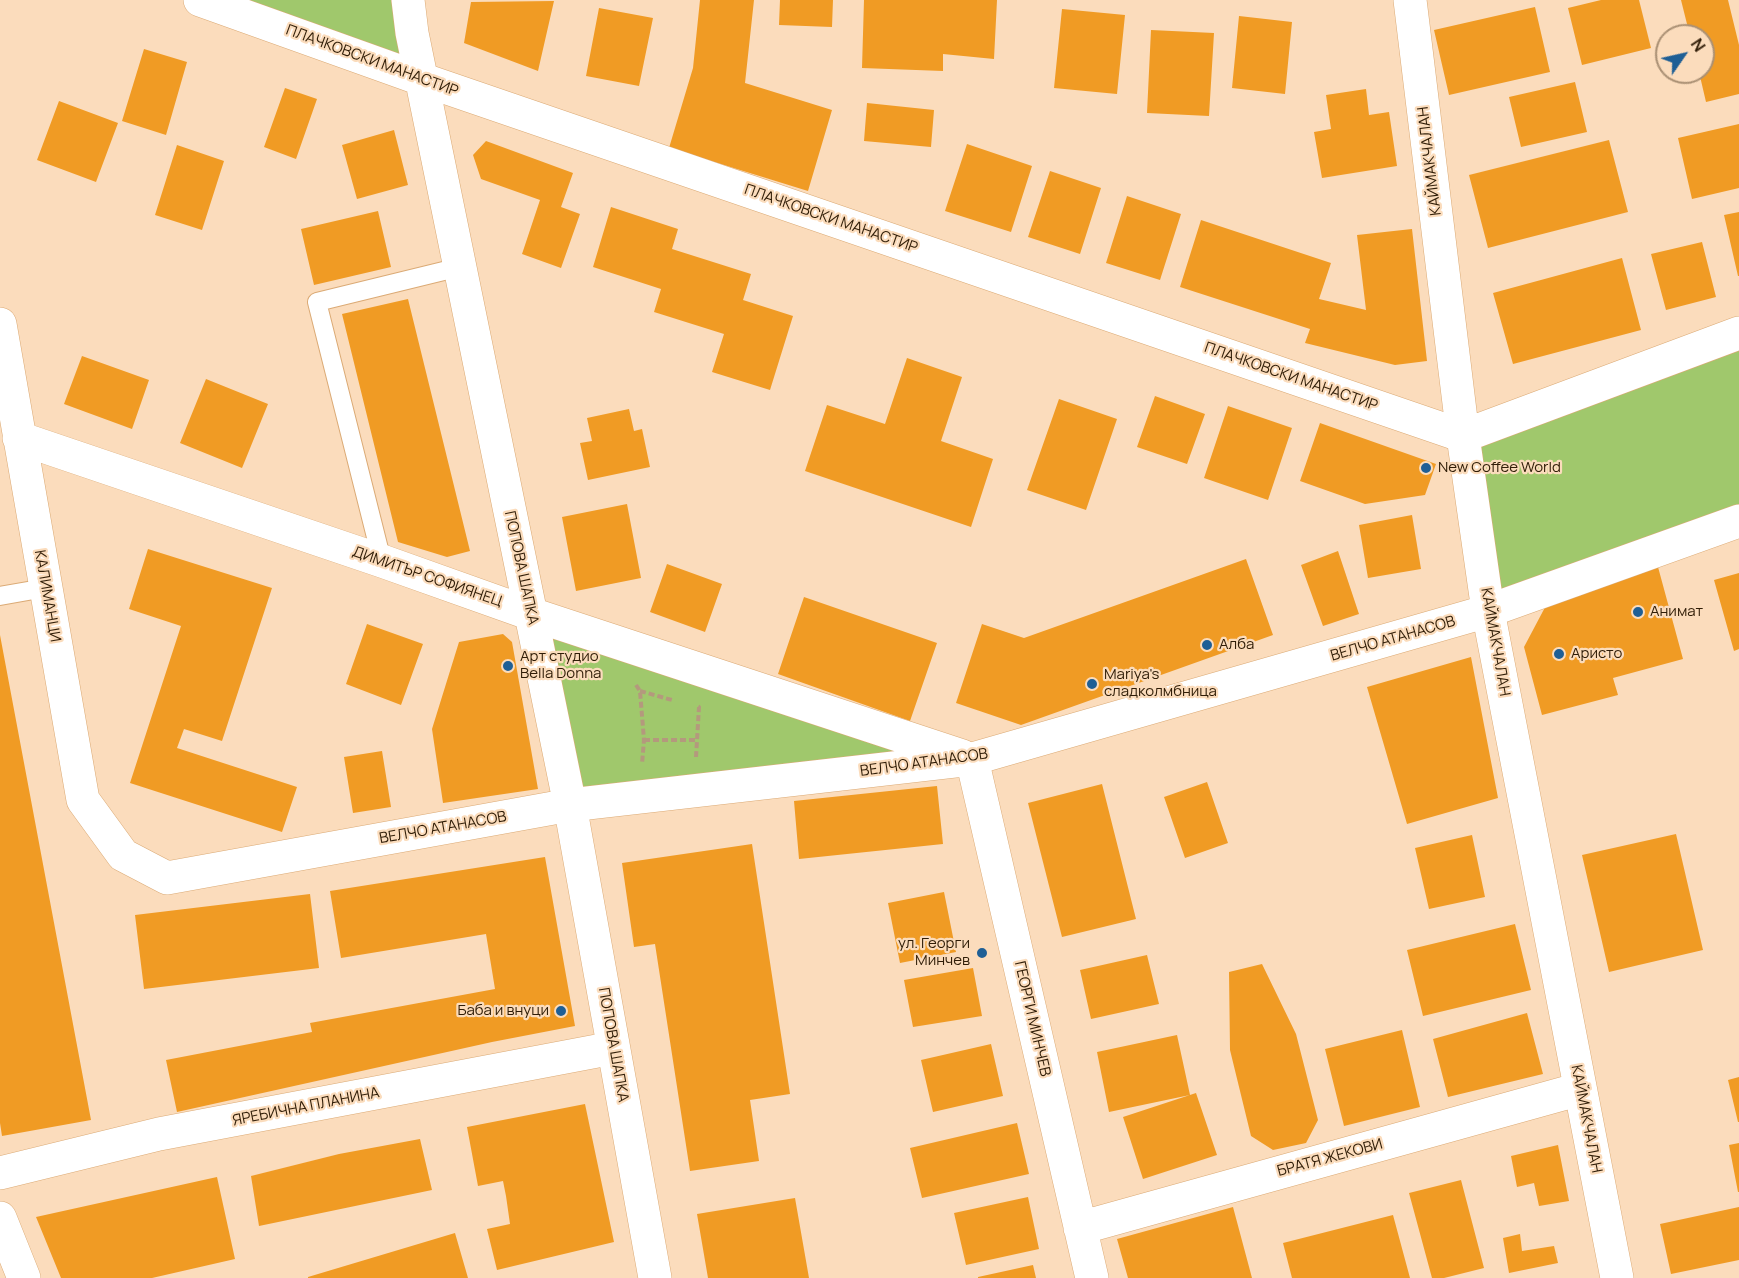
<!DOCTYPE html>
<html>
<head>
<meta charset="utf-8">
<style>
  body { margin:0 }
  #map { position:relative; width:1739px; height:1278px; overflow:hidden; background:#fbdcbc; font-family:Manrope,sans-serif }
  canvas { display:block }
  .north { position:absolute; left:1655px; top:24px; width:60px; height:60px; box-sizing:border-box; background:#fbdcbc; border:2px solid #aa9074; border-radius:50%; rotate:56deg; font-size:16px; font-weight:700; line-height:24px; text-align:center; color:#301d07 }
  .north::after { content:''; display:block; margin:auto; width:21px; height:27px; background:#1f5f95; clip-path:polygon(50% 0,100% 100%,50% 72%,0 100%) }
</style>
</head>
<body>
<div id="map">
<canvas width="1739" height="1278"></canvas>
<div class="north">N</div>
</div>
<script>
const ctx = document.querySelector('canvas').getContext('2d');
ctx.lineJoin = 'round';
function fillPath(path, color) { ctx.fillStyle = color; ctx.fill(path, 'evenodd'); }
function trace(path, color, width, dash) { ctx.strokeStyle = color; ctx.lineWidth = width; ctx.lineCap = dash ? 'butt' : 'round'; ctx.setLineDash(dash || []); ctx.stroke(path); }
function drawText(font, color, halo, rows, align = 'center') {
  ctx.font = font + ' Manrope,sans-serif'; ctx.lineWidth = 4.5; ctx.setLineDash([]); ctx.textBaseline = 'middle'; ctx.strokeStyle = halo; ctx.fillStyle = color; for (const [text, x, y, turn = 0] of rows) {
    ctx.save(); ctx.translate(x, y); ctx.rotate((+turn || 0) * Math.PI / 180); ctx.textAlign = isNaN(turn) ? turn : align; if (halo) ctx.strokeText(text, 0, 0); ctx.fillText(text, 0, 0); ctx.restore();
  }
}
const green = new Path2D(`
  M 200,0 L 405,0 L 421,79 Z
  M 1739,334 L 1739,521 L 1488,611 L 1463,436 Z
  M 531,614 L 972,759 L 570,805 Z`);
const building = new Path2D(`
  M 700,0 L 754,0 L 745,83 L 832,110 L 808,191 L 669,148 L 693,68 Z
  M 780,0 L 833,0 L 832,27 L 779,25 Z
  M 864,0 L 997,0 L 994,59 L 943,54 L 943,71 L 862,68 Z
  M 1601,0 L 1639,0 L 1651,48 L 1582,65 L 1568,8 Z
  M 1681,0 L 1728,0 L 1739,45 L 1739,94 L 1706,102 L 1699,72 L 1703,72 L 1703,36 L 1690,36 Z
  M 554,1 L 538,71 L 464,43 L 471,2 Z
  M 1535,7 L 1550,72 L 1449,95 L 1434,30 Z
  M 599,8 L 653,18 L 639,86 L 586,76 Z
  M 1062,9 L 1125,15 L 1117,94 L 1054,88 Z
  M 1239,16 L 1292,22 L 1285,94 L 1232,88 Z
  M 1151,30 L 1214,33 L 1209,116 L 1147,113 Z
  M 144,49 L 187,62 L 166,135 L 122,121 Z
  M 1575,82 L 1587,132 L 1521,147 L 1509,97 Z
  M 285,88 L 317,99 L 296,159 L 264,147 Z
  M 1366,89 L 1369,115 L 1389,112 L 1397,166 L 1322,178 L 1314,132 L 1331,129 L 1326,95 Z
  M 59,101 L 118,123 L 96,182 L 37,160 Z
  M 867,103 L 934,110 L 931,147 L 864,141 Z
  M 1739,124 L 1739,188 L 1692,199 L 1678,138 Z
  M 394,130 L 408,185 L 357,199 L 342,145 Z
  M 1609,140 L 1628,212 L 1488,248 L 1469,175 Z
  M 486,141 L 573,173 L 561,207 L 580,214 L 561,268 L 522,254 L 540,200 L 481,179 L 473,155 Z
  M 967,144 L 1032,166 L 1011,232 L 945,211 Z
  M 177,145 L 224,161 L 202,230 L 155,215 Z
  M 1050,171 L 1101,188 L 1080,254 L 1028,237 Z
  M 1127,196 L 1181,214 L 1160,280 L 1106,263 Z
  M 611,207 L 678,229 L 672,249 L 751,274 L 743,300 L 793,316 L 770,390 L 712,372 L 724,334 L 654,312 L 661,289 L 593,267 Z
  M 378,211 L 391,267 L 314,285 L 301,229 Z
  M 1739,212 L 1739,276 L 1738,276 L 1724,215 Z
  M 1201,220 L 1331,263 L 1319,299 L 1366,310 L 1357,235 L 1412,229 L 1427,361 L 1395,365 L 1305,343 L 1310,329 L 1180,287 Z
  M 1702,242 L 1716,297 L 1666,310 L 1651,254 Z
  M 1622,258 L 1641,330 L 1513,364 L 1493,293 Z
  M 408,299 L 470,551 L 447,557 L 398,542 L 342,314 Z
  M 82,356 L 149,380 L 132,429 L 64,404 Z
  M 907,358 L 962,377 L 941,441 L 993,459 L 971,527 L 805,471 L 827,405 L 885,424 Z
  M 206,379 L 268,404 L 242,468 L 180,443 Z
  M 1155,396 L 1205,414 L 1187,464 L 1137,447 Z
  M 1059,399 L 1117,419 L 1086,510 L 1027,490 Z
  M 1228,406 L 1292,428 L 1268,500 L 1204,478 Z
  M 629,409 L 634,431 L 642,429 L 650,467 L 588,480 L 580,443 L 592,441 L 587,418 Z
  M 1320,423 L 1436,464 L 1425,495 L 1365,504 L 1300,481 Z
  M 627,504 L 641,578 L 576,591 L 562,517 Z
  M 1412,515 L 1421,569 L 1368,578 L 1359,525 Z
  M 148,549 L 272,588 L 222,741 L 184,729 L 177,748 L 297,787 L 282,832 L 130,783 L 181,626 L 129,609 Z
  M 1338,551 L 1359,614 L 1323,626 L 1301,565 Z
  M 1246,559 L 1273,635 L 1021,725 L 956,703 L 982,624 L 1024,638 Z
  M 667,564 L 722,584 L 705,632 L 650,612 Z
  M 1658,567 L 1683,659 L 1613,678 L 1618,695 L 1542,715 L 1524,647 L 1551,596 Z
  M 1739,573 L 1739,649 L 1734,651 L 1714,580 Z
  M 804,597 L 937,643 L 910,721 L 778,674 Z
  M 367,624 L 423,644 L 401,705 L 346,684 Z
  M 503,634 L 512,642 L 538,789 L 443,803 L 432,729 L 459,642 Z
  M 0,635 L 91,1120 L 2,1136 L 0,1123 Z
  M 1471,657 L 1498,798 L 1407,824 L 1367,687 Z
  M 382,751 L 391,807 L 353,813 L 344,757 Z
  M 1207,782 L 1228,843 L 1185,858 L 1164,797 Z
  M 1102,784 L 1136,919 L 1062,937 L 1028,803 Z
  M 937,786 L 943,844 L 799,859 L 794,801 Z
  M 1676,834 L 1703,950 L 1609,972 L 1582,855 Z
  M 1472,835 L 1485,897 L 1429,909 L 1415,848 Z
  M 752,844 L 790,1094 L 750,1100 L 759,1161 L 690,1171 L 655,944 L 634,947 L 622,863 Z
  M 545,857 L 575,1026 L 492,1042 L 177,1112 L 166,1060 L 312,1032 L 310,1023 L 495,989 L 486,934 L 341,958 L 330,891 Z
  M 944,892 L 956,952 L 900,963 L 888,903 Z
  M 310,894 L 319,968 L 144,989 L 135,915 Z
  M 1515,924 L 1531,990 L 1423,1016 L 1407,950 Z
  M 1147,955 L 1159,1004 L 1091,1019 L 1080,970 Z
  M 1262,964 L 1296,1034 L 1318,1120 L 1306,1143 L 1273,1150 L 1251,1136 L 1230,1050 L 1229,972 Z
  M 973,968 L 982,1016 L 913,1027 L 904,980 Z
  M 1527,1013 L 1543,1074 L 1448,1097 L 1433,1039 Z
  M 1402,1030 L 1420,1107 L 1344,1126 L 1325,1049 Z
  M 1177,1035 L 1190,1095 L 1109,1112 L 1097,1052 Z
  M 991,1044 L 1003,1096 L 933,1112 L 921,1060 Z
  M 1739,1077 L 1739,1122 L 1738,1122 L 1728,1080 Z
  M 1196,1093 L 1217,1155 L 1143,1179 L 1123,1117 Z
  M 585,1104 L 614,1242 L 497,1270 L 487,1229 L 510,1224 L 506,1196 L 503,1181 L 478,1186 L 467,1127 Z
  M 1017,1123 L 1029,1174 L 922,1198 L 910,1148 Z
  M 420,1139 L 432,1190 L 259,1226 L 251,1176 L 339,1154 Z
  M 1739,1143 L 1739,1192 L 1738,1192 L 1729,1145 Z
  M 1558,1145 L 1569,1201 L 1539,1206 L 1534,1183 L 1517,1187 L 1511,1156 Z
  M 217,1177 L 235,1259 L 152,1278 L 61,1278 L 36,1217 Z
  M 1461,1180 L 1484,1268 L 1444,1278 L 1432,1278 L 1409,1193 Z
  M 1028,1197 L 1039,1249 L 966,1265 L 954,1213 Z
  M 795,1198 L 809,1278 L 708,1278 L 697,1214 Z
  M 1233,1207 L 1252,1278 L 1128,1278 L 1117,1239 Z
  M 1739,1207 L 1739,1260 L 1671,1274 L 1660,1224 Z
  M 1393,1215 L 1410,1278 L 1292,1278 L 1283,1243 Z
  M 455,1233 L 468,1278 L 308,1278 L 308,1277 Z
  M 1520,1234 L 1522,1251 L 1554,1246 L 1558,1263 L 1509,1273 L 1503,1238 Z
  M 1033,1265 L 1036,1278 L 978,1278 L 978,1277 Z`);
const path = new Path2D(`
  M 636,685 L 640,691 L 644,740 L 642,764
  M 640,691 L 672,700
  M 644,740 L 696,740
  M 696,757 L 699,707 L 697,706`);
const service = new Path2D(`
  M 382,561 L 317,302 L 460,267
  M 0,596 L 45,588`);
const minor = new Path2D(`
  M 200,0 L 421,79 L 1463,436
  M 408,0 L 412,33 L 570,805 L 655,1278
  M 1410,0 L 1463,436 L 1488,611 L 1617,1278
  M 0,324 L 83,800 L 123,855 L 167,878 L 570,805 L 972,759
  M 1463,436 L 1739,333
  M 19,438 L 382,561 L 531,614 L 962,756
  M 972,759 L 1092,1278
  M 0,1173 L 159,1134 L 613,1048
  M 0,1218 L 24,1278
  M 1080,1228 L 1580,1089`);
const tertiary = new Path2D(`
  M 972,759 L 1488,611 L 1739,521`);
const markers = [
  [1426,468,6,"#1f5f95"],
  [1638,612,6,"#1f5f95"],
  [1207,645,6,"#1f5f95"],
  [1559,654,6,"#1f5f95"],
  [508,666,6,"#1f5f95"],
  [1092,684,6,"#1f5f95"],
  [982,953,6,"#1f5f95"],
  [561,1011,6,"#1f5f95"]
];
const streetNames = [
  ["ПЛАЧКОВСКИ МАНАСТИР",372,61,20],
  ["КАЙМАКЧАЛАН",1430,161,-97],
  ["ПЛАЧКОВСКИ МАНАСТИР",831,219,19],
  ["ПЛАЧКОВСКИ МАНАСТИР",1291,377,19],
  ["ПОПОВА ШАПКА",521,568,78],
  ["ДИМИТЪР СОФИЯНЕЦ",427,577,19],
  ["КАЛИМАНЦИ",47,596,80],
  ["ВЕЛЧО АТАНАСОВ",1393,639,-16],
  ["КАЙМАКЧАЛАН",1495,642,80],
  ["ВЕЛЧО АТАНАСОВ",924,763,-8],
  ["ВЕЛЧО АТАНАСОВ",443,828,-10],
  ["ГЕОРГИ МИНЧЕВ",1032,1019,77],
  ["ПОПОВА ШАПКА",613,1045,80],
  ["ЯРЕБИЧНА ПЛАНИНА",306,1107,-11],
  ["КАЙМАКЧАЛАН",1586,1119,79],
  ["БРАТЯ ЖЕКОВИ",1330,1158,-15]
];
const poiNames = [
  ["New Coffee World",1438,468],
  ["Анимат",1650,612],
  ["Алба",1219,645],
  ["Аристо",1571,654],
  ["Арт студио",520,657],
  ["Bella Donna",520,674],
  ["Mariya's",1104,675],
  ["сладколмбница",1104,692],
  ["ул. Георги",970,944,"right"],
  ["Минчев",970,961,"right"],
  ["Баба и внуци",549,1011,"right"]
];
fillPath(green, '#a0c86c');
fillPath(building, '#f09b24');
trace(service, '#dbaa75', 20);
trace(minor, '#dbaa75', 34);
trace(tertiary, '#dbaa75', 34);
trace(path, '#b4997d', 4, [6, 3]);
trace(service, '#fff', 18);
trace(minor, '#fff', 33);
trace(tertiary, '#fff', 33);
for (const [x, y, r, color] of markers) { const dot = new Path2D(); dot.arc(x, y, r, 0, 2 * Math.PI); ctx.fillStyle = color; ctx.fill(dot); trace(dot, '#fbdcbc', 2); }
drawText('15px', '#301d07', '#fbdcbc', streetNames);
drawText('15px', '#301d07', '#fbdcbc', poiNames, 'left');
</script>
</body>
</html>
